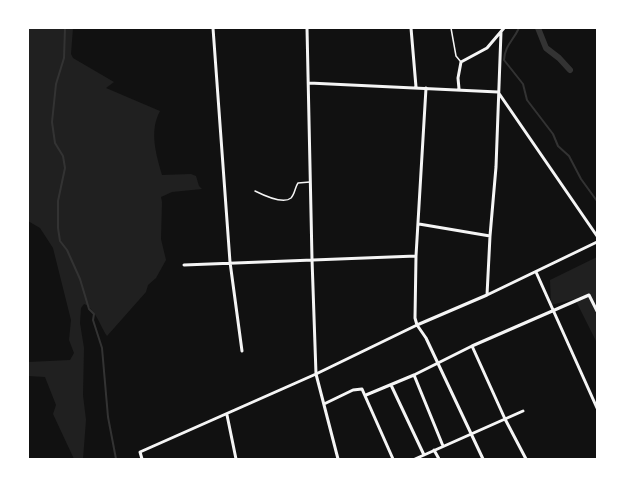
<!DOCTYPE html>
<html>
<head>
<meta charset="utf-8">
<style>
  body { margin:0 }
  #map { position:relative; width:625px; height:487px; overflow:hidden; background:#111; font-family:Barlow,sans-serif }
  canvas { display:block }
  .frame { position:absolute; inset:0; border:29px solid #fff; pointer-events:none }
</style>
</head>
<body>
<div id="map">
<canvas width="625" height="487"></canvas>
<div class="frame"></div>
</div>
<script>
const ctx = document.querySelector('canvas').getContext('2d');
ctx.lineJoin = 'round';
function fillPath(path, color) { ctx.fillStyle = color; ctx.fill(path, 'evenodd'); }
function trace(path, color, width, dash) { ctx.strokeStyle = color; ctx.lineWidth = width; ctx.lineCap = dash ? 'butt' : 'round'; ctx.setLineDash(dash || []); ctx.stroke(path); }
const green = new Path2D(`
  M 28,28 L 73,28 L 71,54 L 73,58 L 114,82 L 106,88 L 160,111 C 149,131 156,154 162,175 L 191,174 L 196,176 L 199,186 L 202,189 L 172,192 L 161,197 L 162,202 L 161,239 L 166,260 L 156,278 L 148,285 L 146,292 L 107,336 C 101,327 94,307 84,304 L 81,308 L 80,323 L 84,348 L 83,395 L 86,420 L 83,459 L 74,459 L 53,414 L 56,405 L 45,377 L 28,376 L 28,362 L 70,360 L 74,353 L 69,340 L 71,320 L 53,248 L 40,228 L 28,221 Z
  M 597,257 L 597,343 L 575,299 L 551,305 L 550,280 Z`);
const stream = new Path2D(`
  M 65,28 L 64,58 L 56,84 L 52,122 L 55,143 L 63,156 L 65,168 L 58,201 L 58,228 L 60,241 L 67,250 L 80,279 L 89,309 L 94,314 L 93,320 L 102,348 L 108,417 L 116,459
  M 519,28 C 513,41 505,45 504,60 L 523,84 L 527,100 L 553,134 L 558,146 L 569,156 L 581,179 L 597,201`);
const canal = new Path2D(`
  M 538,28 L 546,48 L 559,58 L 570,70`);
const service = new Path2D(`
  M 451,28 L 456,56 L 461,62
  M 255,191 C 263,195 283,205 291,198 C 295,194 295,187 298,183 L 310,182`);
const minor = new Path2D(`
  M 213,28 L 230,262 L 242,351
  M 307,28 L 312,259 L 316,374 L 338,459
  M 411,28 L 416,87
  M 309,83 L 498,92 L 597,236
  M 426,88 L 416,256 L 415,318 L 417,325 L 426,338 L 483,459
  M 459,89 L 458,78 L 461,62 L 487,48 L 504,28
  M 419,224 L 490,236
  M 184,265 L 416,256
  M 536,272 L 597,408
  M 487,295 L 490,236 L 496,167 L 501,32
  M 472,346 L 505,419 L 526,459
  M 414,375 L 443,446
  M 391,385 L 424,455
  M 366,395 L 414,375 L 472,346 L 589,295 L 597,311
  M 324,404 L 353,390 L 362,389 L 393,459
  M 227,415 L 236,459
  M 434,450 L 439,459
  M 142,459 L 140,452 L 316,374 L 417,325 L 487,295 L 597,242
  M 415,459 L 523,411`);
fillPath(green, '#202020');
trace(stream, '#333', 2);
trace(canal, '#333', 6);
trace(service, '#f5f5f5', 1.5);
trace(minor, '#f5f5f5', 3);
</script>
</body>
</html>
